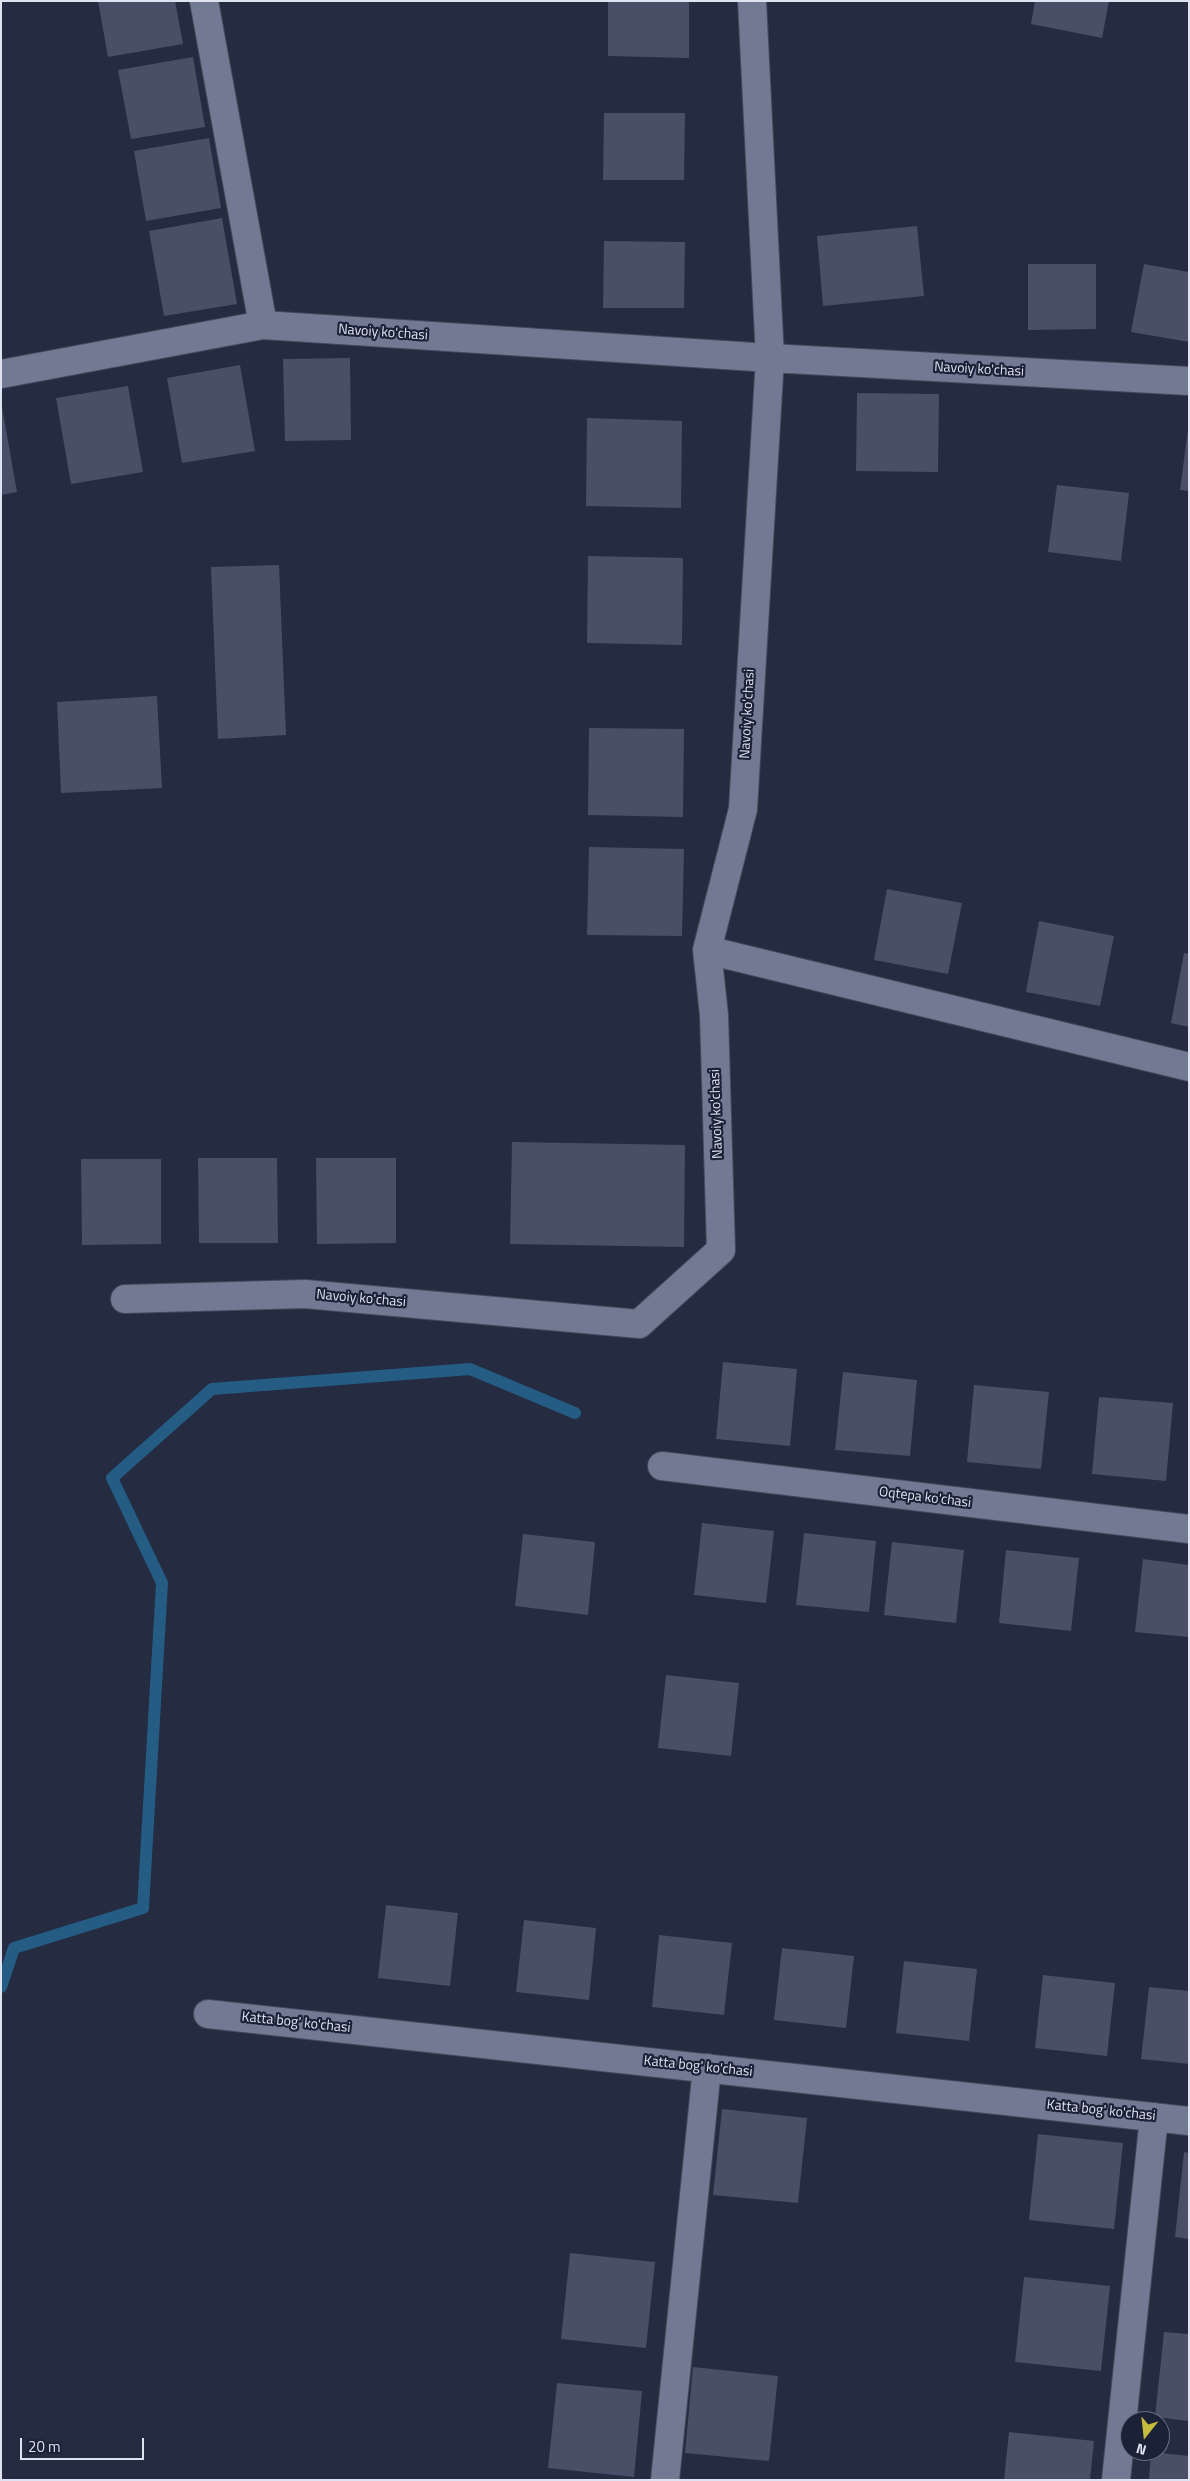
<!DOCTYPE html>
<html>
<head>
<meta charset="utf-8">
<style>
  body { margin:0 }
  #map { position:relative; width:1190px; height:2481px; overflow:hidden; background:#252b40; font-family:"Titillium Web",sans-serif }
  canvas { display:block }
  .frame { position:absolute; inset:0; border:2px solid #dee2f1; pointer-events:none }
  .north { position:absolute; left:1120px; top:2411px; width:50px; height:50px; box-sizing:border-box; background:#1b2136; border:1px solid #696e81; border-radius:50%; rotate:196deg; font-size:14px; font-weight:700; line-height:20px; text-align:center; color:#dee2f1 }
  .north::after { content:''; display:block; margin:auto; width:18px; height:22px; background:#c5bc3d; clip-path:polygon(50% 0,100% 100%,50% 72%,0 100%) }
  .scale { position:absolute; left:20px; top:2438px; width:124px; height:22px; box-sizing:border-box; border:2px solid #dee2f1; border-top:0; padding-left:6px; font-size:15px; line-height:18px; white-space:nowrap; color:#dee2f1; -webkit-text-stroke:4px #1b2136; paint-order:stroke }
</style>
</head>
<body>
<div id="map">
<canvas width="1190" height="2481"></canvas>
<div class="frame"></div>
<div class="north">N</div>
<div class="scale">20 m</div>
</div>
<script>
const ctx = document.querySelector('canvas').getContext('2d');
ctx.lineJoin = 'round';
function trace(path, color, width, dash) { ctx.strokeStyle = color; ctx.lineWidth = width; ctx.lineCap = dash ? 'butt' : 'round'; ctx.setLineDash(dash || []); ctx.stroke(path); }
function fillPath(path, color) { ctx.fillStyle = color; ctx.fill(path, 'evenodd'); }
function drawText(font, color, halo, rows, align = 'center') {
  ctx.font = font + ' "Titillium Web",sans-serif'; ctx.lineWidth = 4.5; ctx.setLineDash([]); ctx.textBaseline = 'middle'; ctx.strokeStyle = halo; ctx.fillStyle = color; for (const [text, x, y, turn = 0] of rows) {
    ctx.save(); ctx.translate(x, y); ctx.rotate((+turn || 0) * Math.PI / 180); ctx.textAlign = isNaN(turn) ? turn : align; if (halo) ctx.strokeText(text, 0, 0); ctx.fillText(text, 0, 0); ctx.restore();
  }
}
const stream = new Path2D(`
  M 1,1987 L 14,1948 L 143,1908 L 162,1583 L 112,1478 L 212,1389 L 470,1369 L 575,1413`);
const building = new Path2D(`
  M 98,1 L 175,1 L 183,44 L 108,57 Z
  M 608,1 L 689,1 L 689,58 L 608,56 Z
  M 1035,1 L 1109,1 L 1102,38 L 1031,24 Z
  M 193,57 L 205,127 L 131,139 L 118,70 Z
  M 604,113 L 685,113 L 684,180 L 603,180 Z
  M 209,138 L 221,208 L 146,221 L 134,151 Z
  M 222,218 L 237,304 L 164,316 L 149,231 Z
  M 917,226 L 924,296 L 823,306 L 817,236 Z
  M 604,241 L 685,242 L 684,308 L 603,308 Z
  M 1028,264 L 1096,264 L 1096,329 L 1028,330 Z
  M 1144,264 L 1189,272 L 1189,342 L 1131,332 Z
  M 350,358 L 351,440 L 285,441 L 283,359 Z
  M 240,365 L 255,451 L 182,463 L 167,378 Z
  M 128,386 L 143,472 L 71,484 L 56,398 Z
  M 857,393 L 939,394 L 938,472 L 856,471 Z
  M 2,407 L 17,492 L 1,495 L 1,408 Z
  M 587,418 L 682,421 L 681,508 L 586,506 Z
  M 1188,429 L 1189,429 L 1189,491 L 1180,490 Z
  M 1057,485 L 1129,493 L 1121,561 L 1048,552 Z
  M 588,556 L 683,558 L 682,645 L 587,643 Z
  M 279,565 L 286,735 L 218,739 L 211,567 Z
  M 157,696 L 162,788 L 61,793 L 57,702 Z
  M 589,728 L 684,729 L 683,817 L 588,815 Z
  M 589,847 L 684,849 L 682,936 L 587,935 Z
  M 887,889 L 962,903 L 948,974 L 874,960 Z
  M 1039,921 L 1114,936 L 1100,1006 L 1026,992 Z
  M 1184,953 L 1189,954 L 1189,1027 L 1171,1023 Z
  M 512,1142 L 685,1145 L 684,1247 L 510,1244 Z
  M 198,1158 L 277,1158 L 278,1243 L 199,1243 Z
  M 316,1158 L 396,1158 L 396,1243 L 317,1244 Z
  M 81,1159 L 161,1159 L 161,1244 L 82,1245 Z
  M 723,1362 L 797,1369 L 790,1446 L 716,1439 Z
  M 843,1372 L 917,1380 L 910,1456 L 835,1450 Z
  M 974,1385 L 1049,1392 L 1041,1469 L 967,1462 Z
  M 1099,1397 L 1173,1403 L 1166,1481 L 1092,1474 Z
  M 702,1523 L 774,1531 L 766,1603 L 694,1595 Z
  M 804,1533 L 876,1541 L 869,1612 L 796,1605 Z
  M 523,1534 L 595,1542 L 588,1615 L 515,1606 Z
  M 892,1542 L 964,1550 L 956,1623 L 884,1615 Z
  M 1006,1550 L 1079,1558 L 1071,1631 L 999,1623 Z
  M 1143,1559 L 1189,1565 L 1189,1637 L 1135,1632 Z
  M 666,1675 L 739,1683 L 731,1756 L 658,1748 Z
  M 386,1905 L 458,1913 L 450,1986 L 378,1978 Z
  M 524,1920 L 596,1928 L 589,2000 L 516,1992 Z
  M 659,1935 L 732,1943 L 724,2015 L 652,2007 Z
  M 782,1948 L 854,1956 L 846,2028 L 774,2020 Z
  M 904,1961 L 977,1969 L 969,2041 L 896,2033 Z
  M 1043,1975 L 1115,1983 L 1107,2056 L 1035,2048 Z
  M 1149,1987 L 1189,1991 L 1189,2064 L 1141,2059 Z
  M 722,2109 L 807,2118 L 798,2203 L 713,2195 Z
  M 1038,2134 L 1123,2143 L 1114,2229 L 1029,2220 Z
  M 1184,2152 L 1189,2153 L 1189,2239 L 1175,2237 Z
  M 570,2253 L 655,2262 L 646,2348 L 561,2339 Z
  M 1024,2277 L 1110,2286 L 1101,2371 L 1015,2362 Z
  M 1164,2332 L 1189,2334 L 1189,2421 L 1155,2417 Z
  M 693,2367 L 778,2376 L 769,2461 L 685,2453 Z
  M 557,2383 L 642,2391 L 634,2477 L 548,2468 Z
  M 1009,2432 L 1094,2441 L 1090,2480 L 1004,2480 Z
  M 1151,2452 L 1189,2456 L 1189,2480 L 1149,2480 Z`);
const minor = new Path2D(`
  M 204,1 L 263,325
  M 1,374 L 263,325 L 770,358 L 1189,381
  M 707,950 L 1189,1067
  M 125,1299 L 305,1294 L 639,1324 L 721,1250 L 714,1015 L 707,950 L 743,809 L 770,358 L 752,1
  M 662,1466 L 1189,1529
  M 208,2014 L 1189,2121
  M 665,2480 L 707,2068
  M 1116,2480 L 1154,2117`);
const streetNames = [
  ["Navoiy ko'chasi",383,333,4],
  ["Navoiy ko'chasi",979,370,3],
  ["Navoiy ko'chasi",748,714,-87],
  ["Navoiy ko'chasi",717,1114,-92],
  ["Navoiy ko'chasi",361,1299,5],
  ["Oqtepa ko'chasi",925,1498,7],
  ["Katta bog' ko'chasi",296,2023,6],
  ["Katta bog' ko'chasi",698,2067,6],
  ["Katta bog' ko'chasi",1101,2111,6]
];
trace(stream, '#245c83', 12);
fillPath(building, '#494f67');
trace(minor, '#44495b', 30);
trace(minor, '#727993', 28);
drawText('14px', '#dee2f1', '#1b2136', streetNames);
</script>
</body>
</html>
